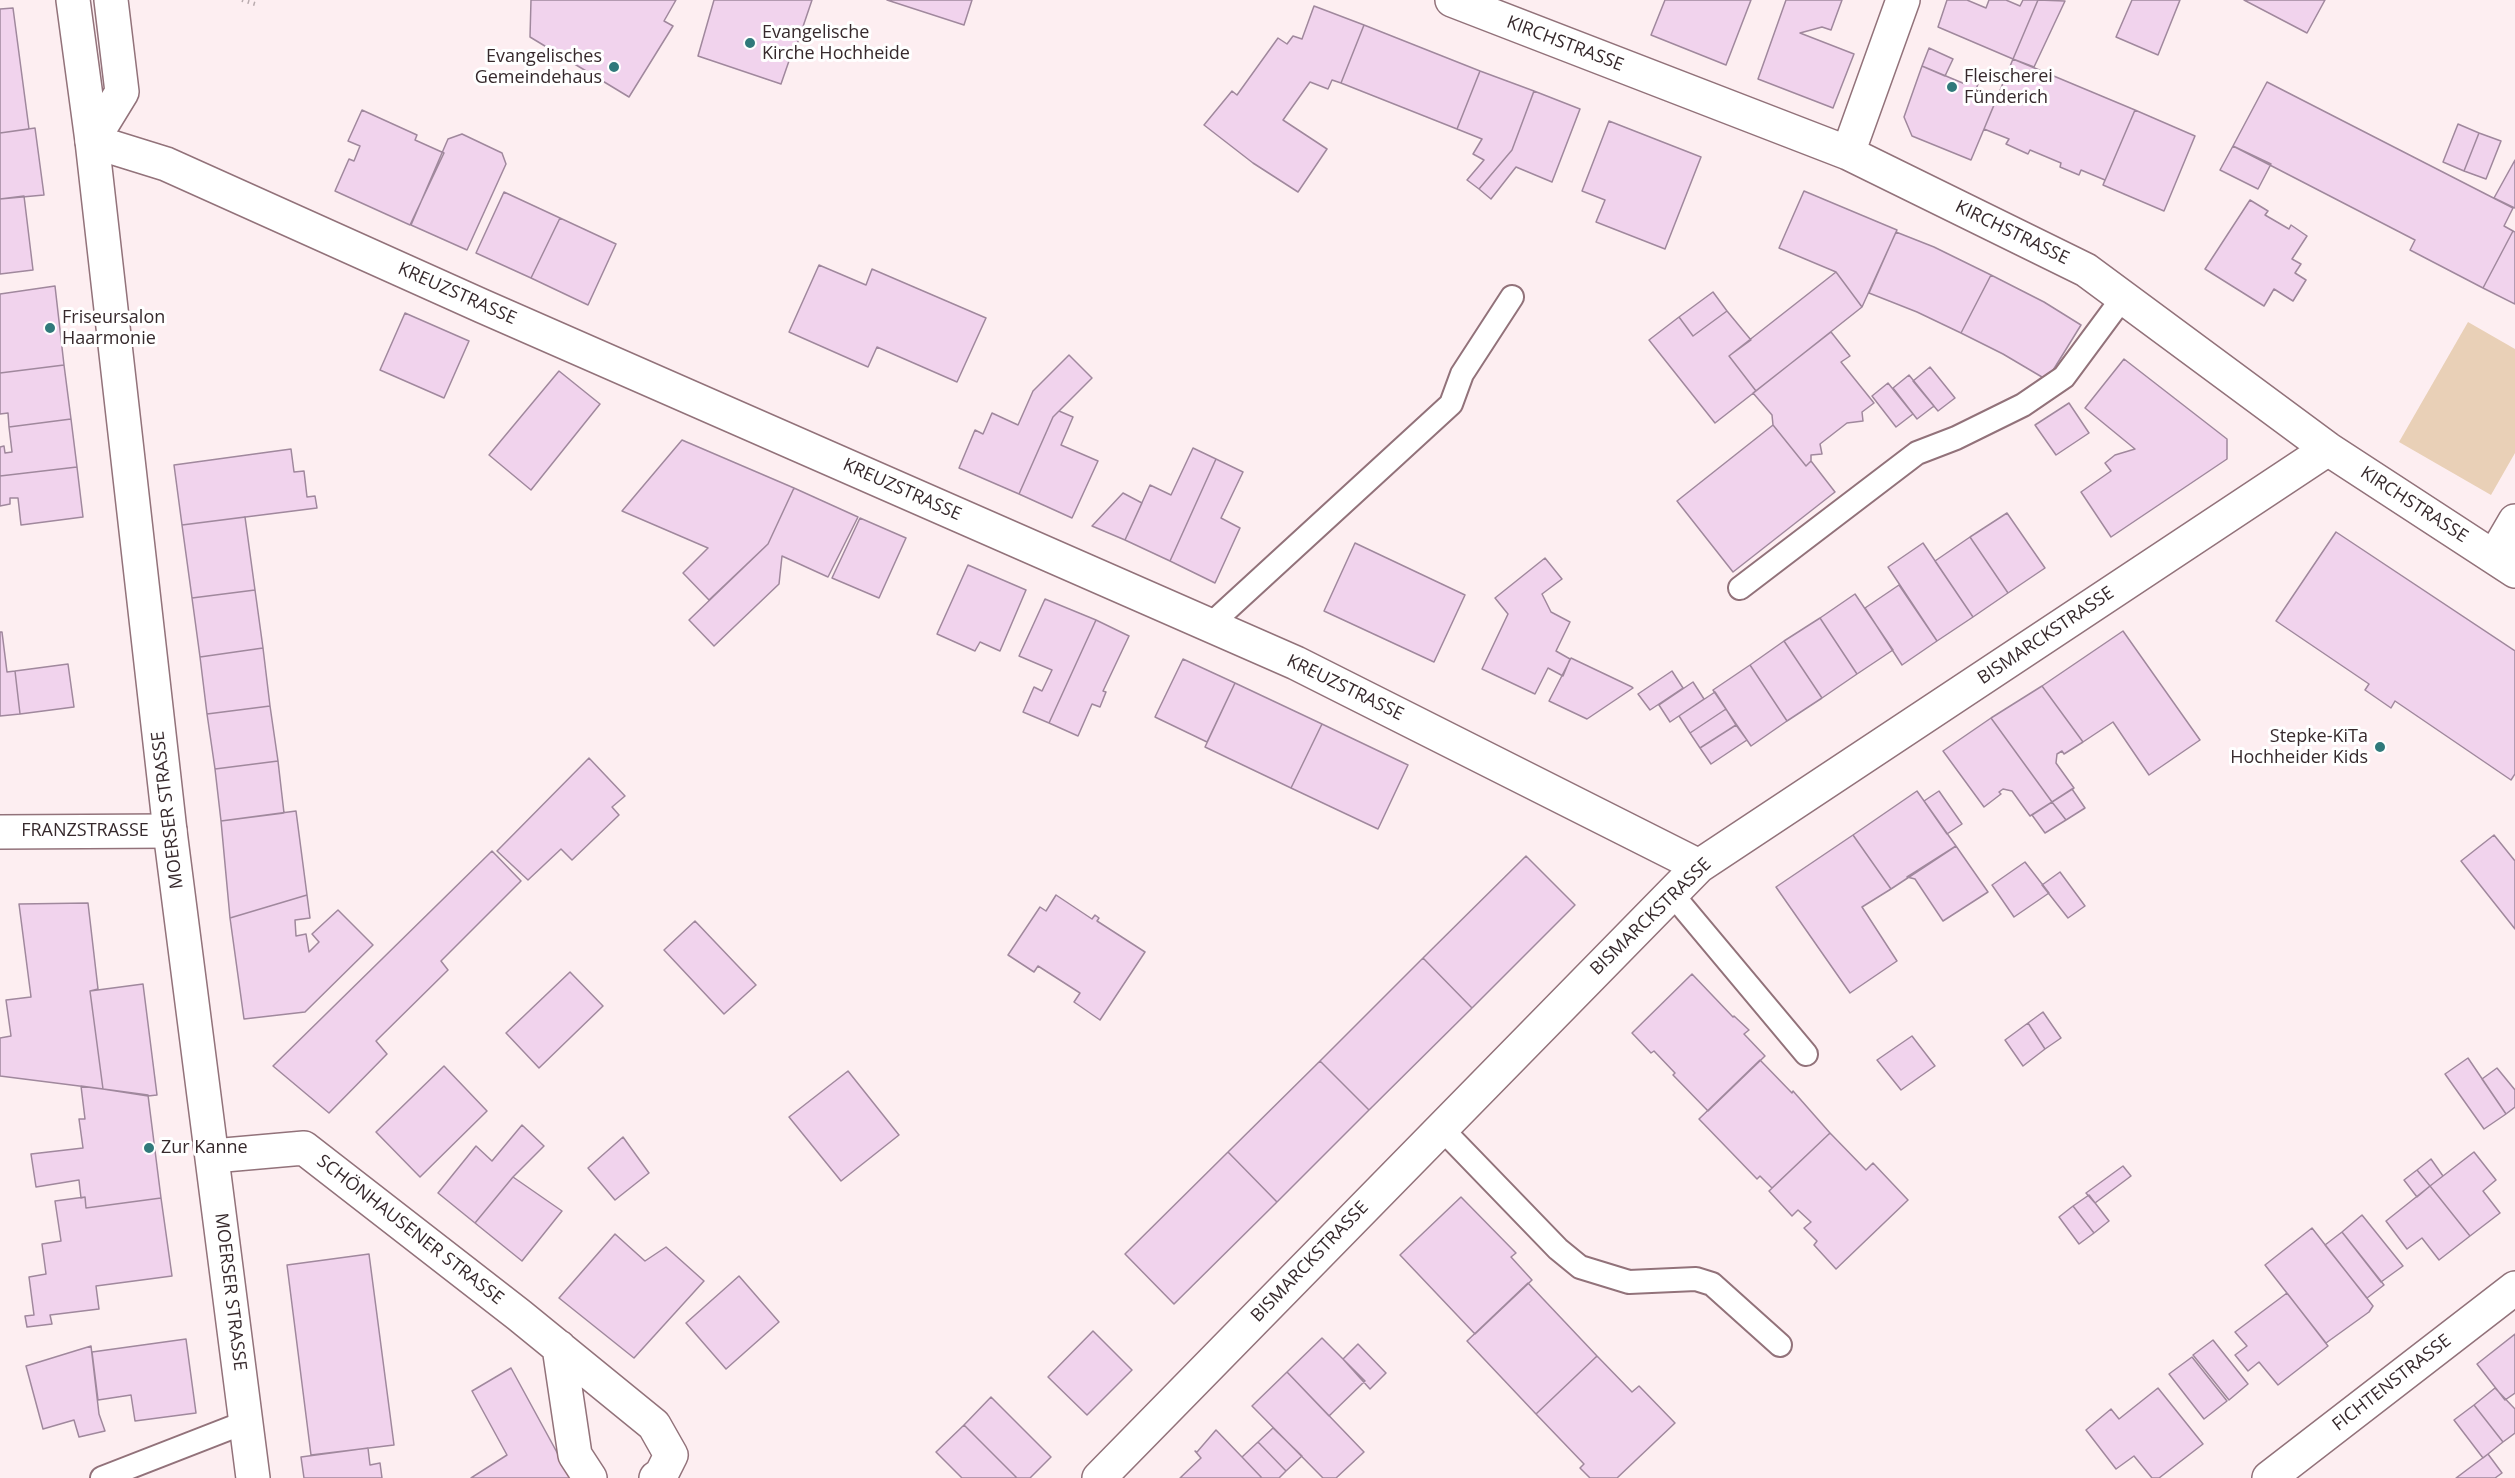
<!DOCTYPE html>
<html>
<head>
<meta charset="utf-8">
<style>
  body { margin:0 }
  canvas { display:block; background:#fdeef1 }
</style>
</head>
<body>
<canvas width="2515" height="1478"></canvas>
<script>
const ctx = document.querySelector('canvas').getContext('2d');
ctx.lineJoin = 'round';
function fillPath(path, color) { ctx.fillStyle = color; ctx.fill(path, 'evenodd'); }
function trace(path, color, width, dash) { ctx.strokeStyle = color; ctx.lineWidth = width; ctx.lineCap = dash ? 'butt' : 'round'; ctx.setLineDash(dash || []); ctx.stroke(path); }
function drawText(font, color, halo, rows, align = 'center') {
  ctx.font = font + ' "Open Sans",sans-serif'; ctx.lineWidth = 6; ctx.setLineDash([]); ctx.textBaseline = 'middle'; ctx.strokeStyle = halo; ctx.fillStyle = color; for (const [text, x, y, turn = 0] of rows) {
    ctx.save(); ctx.translate(x, y); ctx.rotate((+turn || 0) * Math.PI / 180); ctx.textAlign = isNaN(turn) ? turn : align; if (halo) ctx.strokeText(text, 0, 0); ctx.fillText(text, 0, 0); ctx.restore();
  }
}
const green = new Path2D(`
  M 2468,322 L 2515,349 L 2515,453 L 2491,495 L 2399,442 Z`);
const building = new Path2D(`
  M 531,0 L 676,0 L 664,21 L 673,26 L 629,97 L 530,37 Z
  M 714,0 L 812,0 L 792,59 L 790,58 L 781,84 L 698,56 Z
  M 887,0 L 972,0 L 964,25 Z
  M 1665,0 L 1751,0 L 1726,65 L 1651,35 Z
  M 1786,0 L 1842,0 L 1831,30 L 1822,27 L 1800,33 L 1854,54 L 1833,108 L 1758,79 Z
  M 1947,0 L 1967,0 L 1986,8 L 1989,0 L 2006,0 L 2020,6 L 2023,0 L 2038,0 L 2013,59 L 1938,27 Z
  M 2038,0 L 2065,1 L 2034,67 L 2013,59 Z
  M 2132,0 L 2180,0 L 2158,55 L 2116,37 Z
  M 2244,0 L 2325,0 L 2307,33 Z
  M 1314,6 L 1364,25 L 1341,83 L 1332,80 L 1328,89 L 1310,82 L 1283,120 L 1327,149 L 1298,192 L 1253,163 L 1204,125 L 1232,91 L 1237,95 L 1278,38 L 1287,44 L 1293,36 L 1302,39 Z
  M 13,8 L 29,129 L 0,133 L 0,9 Z
  M 1364,25 L 1480,71 L 1457,129 L 1341,83 Z
  M 1929,48 L 1953,59 L 1945,76 L 1922,66 Z
  M 2013,59 L 2135,110 L 2103,185 L 2105,180 L 2081,170 L 2079,175 L 2060,167 L 2061,163 L 2030,150 L 2028,154 L 2006,144 L 2009,139 L 1984,129 Z
  M 1922,66 L 1965,84 L 1968,77 L 1979,82 L 1976,89 L 1997,98 L 1971,160 L 1912,136 L 1904,117 Z
  M 1480,71 L 1534,91 L 1512,150 L 1479,189 L 1467,180 L 1484,160 L 1473,154 L 1482,139 L 1457,129 Z
  M 2267,82 L 2513,208 L 2504,226 L 2513,231 L 2483,288 L 2410,250 L 2415,240 L 2233,146 Z
  M 1534,91 L 1580,109 L 1552,182 L 1516,167 L 1491,199 L 1479,189 L 1512,150 Z
  M 362,110 L 417,135 L 415,140 L 444,153 L 410,225 L 335,191 L 349,159 L 354,161 L 360,146 L 348,141 Z
  M 2135,110 L 2195,136 L 2164,211 L 2103,185 Z
  M 1609,121 L 1701,157 L 1665,249 L 1596,222 L 1605,200 L 1582,191 Z
  M 2458,124 L 2479,133 L 2464,171 L 2443,162 Z
  M 35,128 L 44,195 L 0,199 L 0,133 Z
  M 2479,133 L 2501,141 L 2486,179 L 2464,171 Z
  M 462,134 L 502,153 L 506,164 L 467,250 L 411,225 L 448,139 Z
  M 2233,146 L 2271,164 L 2258,189 L 2220,170 Z
  M 2515,160 L 2515,208 L 2494,198 Z
  M 1804,191 L 1897,230 L 1862,307 L 1836,272 L 1779,248 Z
  M 504,192 L 560,218 L 531,278 L 476,253 Z
  M 24,196 L 33,270 L 0,274 L 0,199 Z
  M 2250,200 L 2268,211 L 2265,215 L 2289,229 L 2291,225 L 2307,236 L 2292,259 L 2301,264 L 2295,273 L 2306,280 L 2293,301 L 2274,289 L 2264,306 L 2205,269 Z
  M 560,218 L 616,244 L 588,305 L 531,278 Z
  M 2513,231 L 2515,232 L 2515,304 L 2483,288 Z
  M 1896,232 L 1934,247 L 1991,275 L 1961,333 L 1917,312 L 1869,293 Z
  M 819,265 L 866,285 L 872,269 L 986,318 L 957,382 L 877,347 L 868,367 L 789,332 Z
  M 1836,272 L 1862,307 L 1756,391 L 1729,356 Z
  M 1991,275 L 2044,302 L 2081,325 L 2047,380 L 2003,354 L 1961,333 Z
  M 55,286 L 64,365 L 0,373 L 0,294 Z
  M 1713,292 L 1727,311 L 1693,336 L 1679,317 Z
  M 1727,311 L 1751,340 L 1729,356 L 1756,391 L 1715,423 L 1649,340 L 1679,317 L 1693,336 Z
  M 405,313 L 469,341 L 444,398 L 380,370 Z
  M 1831,332 L 1850,356 L 1841,362 L 1874,403 L 1862,412 L 1863,421 L 1847,423 L 1820,444 L 1822,454 L 1811,455 L 1811,461 L 1806,466 L 1773,425 L 1772,415 L 1753,393 Z
  M 1069,355 L 1092,378 L 1053,417 L 1019,494 L 959,468 L 975,430 L 983,434 L 992,413 L 1018,425 L 1033,391 Z
  M 2124,359 L 2227,439 L 2227,459 L 2111,537 L 2081,492 L 2111,471 L 2105,463 L 2115,455 L 2135,449 L 2085,408 Z
  M 64,365 L 71,419 L 9,427 L 8,413 L 0,414 L 0,373 Z
  M 1930,367 L 1955,398 L 1938,411 L 1913,381 Z
  M 559,371 L 600,404 L 531,490 L 489,455 Z
  M 1909,375 L 1934,406 L 1917,419 L 1893,388 Z
  M 1888,383 L 1913,414 L 1896,427 L 1872,396 Z
  M 2069,403 L 2089,433 L 2056,455 L 2035,425 Z
  M 1059,411 L 1073,417 L 1061,445 L 1098,461 L 1072,518 L 1019,494 L 1053,417 Z
  M 71,419 L 77,467 L 0,476 L 0,447 L 4,446 L 5,453 L 12,452 L 9,427 Z
  M 1773,425 L 1806,466 L 1811,461 L 1835,492 L 1733,572 L 1677,501 Z
  M 682,440 L 794,488 L 768,544 L 709,600 L 683,573 L 708,548 L 622,511 Z
  M 1193,448 L 1216,459 L 1170,561 L 1125,540 L 1150,485 L 1171,495 Z
  M 291,449 L 294,472 L 304,471 L 307,497 L 315,496 L 317,508 L 182,525 L 174,465 Z
  M 1216,459 L 1243,472 L 1221,518 L 1240,528 L 1215,583 L 1170,561 Z
  M 77,467 L 83,517 L 21,525 L 18,498 L 10,498 L 10,504 L 0,506 L 0,476 Z
  M 794,488 L 858,517 L 828,577 L 782,556 L 779,584 L 714,646 L 689,620 L 768,544 Z
  M 1123,493 L 1142,503 L 1125,540 L 1092,526 Z
  M 2007,513 L 2045,568 L 2008,593 L 1970,537 Z
  M 245,517 L 255,590 L 192,598 L 182,525 Z
  M 860,518 L 906,538 L 879,598 L 832,578 Z
  M 2336,532 L 2515,651 L 2515,774 L 2511,780 L 2395,701 L 2391,708 L 2365,690 L 2369,684 L 2276,621 Z
  M 1970,537 L 2008,593 L 1973,617 L 1935,561 Z
  M 1355,543 L 1465,595 L 1434,662 L 1324,611 Z
  M 1923,543 L 1973,617 L 1937,641 L 1888,567 Z
  M 1545,558 L 1562,579 L 1542,594 L 1551,612 L 1570,622 L 1556,651 L 1570,659 L 1563,676 L 1548,668 L 1535,694 L 1482,669 L 1508,614 L 1495,598 Z
  M 968,565 L 1026,590 L 1000,651 L 980,642 L 975,651 L 937,634 Z
  M 1899,585 L 1937,641 L 1902,665 L 1865,608 Z
  M 255,590 L 263,648 L 200,657 L 192,598 Z
  M 1855,594 L 1893,650 L 1857,674 L 1820,618 Z
  M 1045,599 L 1096,620 L 1049,723 L 1023,712 L 1034,687 L 1042,691 L 1052,670 L 1019,656 Z
  M 1820,618 L 1857,674 L 1822,698 L 1784,641 Z
  M 1096,620 L 1129,636 L 1103,691 L 1106,692 L 1100,707 L 1092,704 L 1078,736 L 1049,723 Z
  M 2123,631 L 2200,740 L 2149,775 L 2113,722 L 2083,742 L 2042,686 Z
  M 0,632 L 2,632 L 7,672 L 15,671 L 20,714 L 0,716 Z
  M 1784,641 L 1822,698 L 1787,721 L 1750,665 Z
  M 263,648 L 270,706 L 207,714 L 200,657 Z
  M 1571,658 L 1632,687 L 1633,688 L 1587,719 L 1549,701 Z
  M 1183,659 L 1235,683 L 1207,742 L 1155,717 Z
  M 68,664 L 74,707 L 20,714 L 15,671 Z
  M 1750,665 L 1787,721 L 1751,746 L 1713,690 Z
  M 1672,671 L 1683,688 L 1650,710 L 1638,694 Z
  M 1693,682 L 1704,699 L 1670,722 L 1659,705 Z
  M 1235,683 L 1322,724 L 1291,788 L 1205,747 Z
  M 2042,686 L 2083,742 L 2064,754 L 2062,751 L 2057,754 L 2056,763 L 2074,788 L 2052,802 L 1991,718 Z
  M 1715,692 L 1726,709 L 1690,733 L 1679,716 Z
  M 270,706 L 278,761 L 215,769 L 207,714 Z
  M 1726,709 L 1736,725 L 1700,748 L 1690,733 Z
  M 1991,718 L 2052,802 L 2030,816 L 2012,791 L 2003,789 L 1999,792 L 2001,794 L 1984,807 L 1943,751 Z
  M 1322,724 L 1408,765 L 1378,829 L 1291,788 Z
  M 1736,725 L 1747,740 L 1711,764 L 1700,748 Z
  M 589,758 L 625,796 L 612,807 L 619,815 L 572,860 L 561,849 L 528,880 L 497,851 Z
  M 278,761 L 284,813 L 221,821 L 215,769 Z
  M 2072,789 L 2085,808 L 2066,820 L 2052,802 Z
  M 1917,791 L 1956,846 L 1891,889 L 1853,835 Z
  M 1939,791 L 1962,824 L 1947,834 L 1924,801 Z
  M 2052,802 L 2066,820 L 2045,833 L 2032,815 Z
  M 296,811 L 307,895 L 230,918 L 221,821 Z
  M 1853,835 L 1891,889 L 1862,907 L 1897,961 L 1850,993 L 1776,887 Z
  M 2494,835 L 2515,861 L 2515,929 L 2461,861 Z
  M 1956,846 L 1988,892 L 1943,921 L 1915,879 L 1907,877 Z
  M 492,851 L 521,881 L 441,961 L 448,970 L 376,1041 L 387,1054 L 329,1113 L 273,1066 Z
  M 1526,856 L 1575,905 L 1472,1008 L 1423,958 Z
  M 2025,862 L 2049,893 L 2014,917 L 1992,885 Z
  M 2060,872 L 2085,906 L 2068,918 L 2042,885 Z
  M 307,895 L 310,918 L 295,920 L 296,936 L 306,934 L 309,952 L 319,942 L 312,934 L 338,910 L 373,945 L 305,1012 L 244,1019 L 230,918 Z
  M 1056,895 L 1092,919 L 1095,915 L 1099,918 L 1097,921 L 1145,952 L 1100,1020 L 1074,1002 L 1080,993 L 1038,966 L 1034,972 L 1008,955 L 1040,907 L 1046,911 Z
  M 88,903 L 98,989 L 90,991 L 103,1089 L 0,1076 L 0,1038 L 11,1036 L 6,1000 L 31,997 L 19,904 Z
  M 695,921 L 756,985 L 724,1014 L 664,950 Z
  M 1423,958 L 1472,1008 L 1369,1110 L 1320,1061 Z
  M 570,972 L 603,1006 L 539,1068 L 506,1033 Z
  M 1692,974 L 1733,1017 L 1734,1016 L 1749,1030 L 1744,1034 L 1765,1056 L 1708,1111 L 1673,1075 L 1675,1073 L 1654,1051 L 1651,1053 L 1632,1033 Z
  M 143,984 L 157,1095 L 148,1096 L 103,1089 L 90,991 Z
  M 2043,1012 L 2061,1038 L 2045,1049 L 2028,1023 Z
  M 2028,1023 L 2045,1049 L 2023,1066 L 2005,1040 Z
  M 1912,1036 L 1935,1066 L 1901,1090 L 1877,1060 Z
  M 2468,1058 L 2506,1114 L 2484,1129 L 2445,1074 Z
  M 1760,1060 L 1792,1093 L 1793,1091 L 1830,1133 L 1772,1188 L 1760,1176 L 1757,1179 L 1699,1119 Z
  M 1320,1061 L 1369,1110 L 1277,1202 L 1228,1152 Z
  M 444,1066 L 487,1111 L 420,1177 L 376,1132 Z
  M 2497,1068 L 2515,1090 L 2515,1107 L 2506,1114 L 2482,1079 Z
  M 848,1071 L 899,1135 L 841,1181 L 789,1117 Z
  M 81,1086 L 148,1095 L 161,1198 L 86,1208 L 85,1197 L 81,1198 L 79,1180 L 36,1187 L 31,1154 L 83,1148 L 79,1119 L 85,1119 Z
  M 522,1125 L 544,1146 L 513,1177 L 475,1223 L 438,1193 L 476,1146 L 492,1161 Z
  M 1830,1133 L 1866,1170 L 1873,1163 L 1908,1200 L 1836,1269 L 1814,1245 L 1817,1241 L 1804,1228 L 1811,1222 L 1798,1210 L 1792,1216 L 1769,1191 Z
  M 623,1137 L 649,1173 L 615,1200 L 588,1168 Z
  M 1228,1152 L 1277,1202 L 1174,1304 L 1125,1254 Z
  M 2474,1152 L 2496,1180 L 2483,1191 L 2500,1213 L 2470,1236 L 2430,1186 Z
  M 2431,1159 L 2443,1176 L 2430,1186 L 2417,1170 Z
  M 2123,1166 L 2131,1176 L 2095,1203 L 2086,1193 Z
  M 2417,1170 L 2430,1186 L 2417,1197 L 2404,1180 Z
  M 513,1177 L 562,1211 L 522,1261 L 475,1223 Z
  M 2430,1186 L 2470,1236 L 2439,1260 L 2422,1238 L 2407,1249 L 2386,1221 Z
  M 2089,1195 L 2109,1221 L 2094,1233 L 2073,1206 Z
  M 85,1197 L 86,1208 L 161,1198 L 172,1276 L 96,1286 L 99,1309 L 50,1315 L 52,1324 L 27,1327 L 25,1316 L 34,1315 L 29,1277 L 46,1274 L 42,1244 L 61,1241 L 55,1201 Z
  M 1461,1197 L 1516,1253 L 1511,1257 L 1532,1280 L 1475,1334 L 1400,1255 Z
  M 2073,1206 L 2094,1233 L 2079,1244 L 2059,1217 Z
  M 2362,1215 L 2403,1266 L 2381,1282 L 2342,1232 Z
  M 2312,1228 L 2373,1306 L 2369,1312 L 2326,1343 L 2265,1265 Z
  M 2342,1232 L 2384,1285 L 2367,1298 L 2325,1245 Z
  M 615,1234 L 645,1261 L 666,1247 L 704,1281 L 634,1358 L 559,1298 Z
  M 369,1254 L 394,1445 L 311,1455 L 287,1265 Z
  M 739,1276 L 779,1322 L 726,1369 L 686,1323 Z
  M 1528,1283 L 1597,1356 L 1536,1414 L 1467,1341 Z
  M 2287,1293 L 2328,1346 L 2278,1385 L 2259,1362 L 2248,1371 L 2235,1355 L 2247,1346 L 2235,1332 Z
  M 1093,1331 L 1132,1370 L 1087,1415 L 1048,1377 Z
  M 2515,1334 L 2515,1393 L 2505,1400 L 2477,1364 Z
  M 1322,1338 L 1365,1381 L 1329,1416 L 1287,1372 Z
  M 186,1339 L 196,1413 L 135,1421 L 131,1395 L 98,1400 L 92,1352 Z
  M 2213,1340 L 2248,1384 L 2229,1400 L 2193,1355 Z
  M 1358,1344 L 1386,1373 L 1370,1389 L 1343,1359 Z
  M 91,1346 L 99,1414 L 105,1431 L 79,1437 L 74,1420 L 43,1429 L 26,1366 Z
  M 1597,1356 L 1632,1392 L 1639,1386 L 1675,1423 L 1617,1478 L 1590,1478 L 1580,1468 L 1584,1464 L 1536,1414 Z
  M 2192,1357 L 2227,1401 L 2204,1419 L 2169,1374 Z
  M 511,1368 L 571,1478 L 471,1478 L 507,1455 L 472,1391 Z
  M 1287,1372 L 1364,1452 L 1336,1478 L 1323,1478 L 1252,1406 Z
  M 2158,1388 L 2203,1444 L 2159,1478 L 2152,1478 L 2134,1456 L 2116,1469 L 2086,1430 L 2111,1409 L 2119,1419 Z
  M 2495,1388 L 2515,1409 L 2515,1433 L 2503,1442 L 2474,1405 Z
  M 991,1397 L 1051,1457 L 1030,1478 L 1017,1478 L 964,1425 Z
  M 2474,1405 L 2503,1442 L 2483,1458 L 2454,1420 Z
  M 964,1425 L 1017,1478 L 962,1478 L 936,1452 Z
  M 1273,1428 L 1302,1456 L 1286,1471 L 1258,1442 Z
  M 1216,1430 L 1242,1457 L 1262,1478 L 1180,1478 L 1201,1458 L 1195,1451 L 1197,1452 Z
  M 1258,1442 L 1286,1471 L 1279,1478 L 1262,1478 L 1242,1457 Z
  M 368,1448 L 370,1465 L 380,1463 L 382,1478 L 304,1478 L 301,1457 Z
  M 2488,1454 L 2502,1473 L 2495,1478 L 2456,1478 Z`);
const path = new Path2D(`
  M 242,0 L 255,4 L 256,0`);
const lane = new Path2D(`
  M 1740,588 L 1917,453 L 1956,438 L 2023,405 L 2064,377 L 2124,296
  M 1210,625 L 1451,404 L 1462,374 L 1512,297
  M 1672,894 L 1806,1054
  M 1441,1128 L 1558,1249 L 1580,1267 L 1629,1282 L 1696,1279 L 1712,1284 L 1780,1345
  M 102,1478 L 246,1422`);
const street = new Path2D(`
  M 111,0 L 122,92 L 92,141 L 166,164 L 482,306 L 1296,663 L 1699,866
  M 1452,0 L 1848,153 L 2086,270 L 2328,449 L 2515,571
  M 1848,153 L 1903,0
  M 2494,557 L 2515,521
  M 0,832 L 170,831
  M 213,1156 L 304,1148 L 519,1315 L 654,1425 L 671,1455 L 661,1475 L 656,1478
  M 559,1347 L 575,1455 L 590,1478
  M 1099,1478 L 1699,866 L 2328,449
  M 2269,1478 L 2515,1288`);
const secondary = new Path2D(`
  M 73,0 L 92,141 L 170,831 L 253,1478`);
const markers = [
  [750,43,6,"#30797b"],
  [614,67,6,"#30797b"],
  [1952,87,6,"#30797b"],
  [50,328,6,"#30797b"],
  [2380,747,6,"#30797b"],
  [149,1148,6,"#30797b"]
];
const poiNames = [
  ["Evangelische",762,33],
  ["Kirche Hochheide",762,54],
  ["Evangelisches",602,57,"right"],
  ["Gemeindehaus",602,78,"right"],
  ["Fleischerei",1964,77],
  ["Fünderich",1964,98],
  ["Friseursalon",62,318],
  ["Haarmonie",62,339],
  ["Stepke-KiTa",2368,737,"right"],
  ["Hochheider Kids",2368,758,"right"],
  ["Zur Kanne",161,1148]
];
const streetNames = [
  ["KIRCHSTRASSE",1565,44,21],
  ["KIRCHSTRASSE",2012,233,26],
  ["KREUZSTRASSE",457,294,24],
  ["KREUZSTRASSE",902,490,24],
  ["KIRCHSTRASSE",2414,505,33],
  ["BISMARCKSTRASSE",2046,636,-34],
  ["KREUZSTRASSE",1345,688,26],
  ["MOERSER STRASSE",168,810,-97],
  ["FRANZSTRASSE",85,831],
  ["BISMARCKSTRASSE",1651,917,-44],
  ["SCHÖNHAUSENER STRASSE",410,1230,38],
  ["BISMARCKSTRASSE",1310,1262,-46],
  ["MOERSER STRASSE",230,1292,83],
  ["FICHTENSTRASSE",2392,1383,-38]
];
fillPath(green, '#e9d0b7');
fillPath(building, '#f1d3ed');
trace(building, '#a0889d', 1.5);
trace(lane, '#92727a', 26);
trace(street, '#92727a', 36);
trace(secondary, '#92727a', 36);
trace(path, '#b9abae', 4, [1.5, 4.5]);
trace(lane, '#fff', 22);
trace(street, '#fff', 33);
trace(secondary, '#fff', 33);
for (const [x, y, r, color] of markers) { const dot = new Path2D(); dot.arc(x, y, r, 0, 2 * Math.PI); ctx.fillStyle = color; ctx.fill(dot); trace(dot, '#fff', 2); }
drawText('18px', '#36292c', '#fff', poiNames, 'left');
drawText('18px', '#36292c', '#fff', streetNames);
</script>
</body>
</html>
